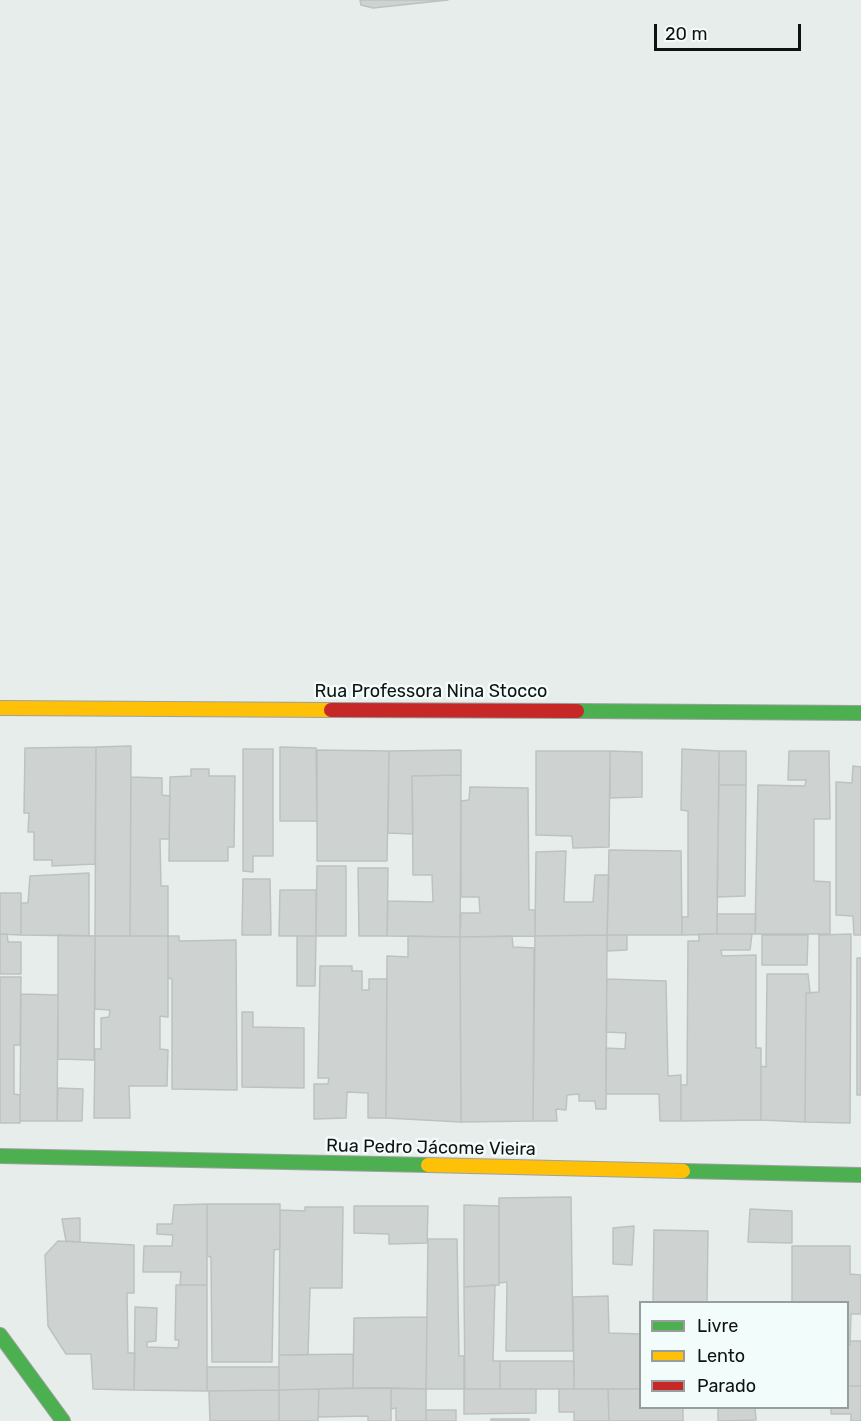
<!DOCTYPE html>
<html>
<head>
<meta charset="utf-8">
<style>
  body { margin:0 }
  #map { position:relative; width:861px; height:1421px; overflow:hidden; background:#e7edeb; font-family:Rubik,sans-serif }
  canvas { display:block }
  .legend { position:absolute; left:639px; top:1301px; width:210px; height:108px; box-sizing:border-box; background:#f2fcfa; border:2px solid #979e9d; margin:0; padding:8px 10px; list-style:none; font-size:18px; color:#0e1211 }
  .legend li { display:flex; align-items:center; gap:12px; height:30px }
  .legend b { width:30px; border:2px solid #979e9d }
  .scale { position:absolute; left:654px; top:24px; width:147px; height:27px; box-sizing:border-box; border:3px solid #0e1211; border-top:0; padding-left:8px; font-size:18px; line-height:21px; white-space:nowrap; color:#0e1211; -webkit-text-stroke:4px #f2fcfa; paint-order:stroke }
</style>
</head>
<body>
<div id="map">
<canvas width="861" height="1421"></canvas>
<ul class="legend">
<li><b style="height:8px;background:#4caf50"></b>Livre</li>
<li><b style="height:8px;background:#ffc107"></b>Lento</li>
<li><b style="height:8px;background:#c62828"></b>Parado</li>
</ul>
<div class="scale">20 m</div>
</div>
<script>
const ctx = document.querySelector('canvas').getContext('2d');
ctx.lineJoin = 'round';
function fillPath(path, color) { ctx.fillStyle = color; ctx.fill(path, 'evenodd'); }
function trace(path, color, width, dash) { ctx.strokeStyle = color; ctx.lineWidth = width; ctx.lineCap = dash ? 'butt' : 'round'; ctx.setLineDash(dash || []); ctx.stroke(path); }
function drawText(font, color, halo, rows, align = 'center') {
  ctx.font = font + ' Rubik,sans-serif'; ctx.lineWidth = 5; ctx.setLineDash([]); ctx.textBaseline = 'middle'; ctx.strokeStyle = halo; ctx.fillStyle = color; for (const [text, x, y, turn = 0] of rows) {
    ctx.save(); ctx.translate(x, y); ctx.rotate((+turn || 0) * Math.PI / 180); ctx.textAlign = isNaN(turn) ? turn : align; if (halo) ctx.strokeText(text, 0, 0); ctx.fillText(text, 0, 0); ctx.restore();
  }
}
const building = new Path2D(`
  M 360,0 L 448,0 L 373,8 L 361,5 Z
  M 131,746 L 130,936 L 95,936 L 96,747 Z
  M 96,747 L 95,864 L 52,866 L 52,860 L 34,860 L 34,832 L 28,832 L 29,813 L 24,813 L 25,748 Z
  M 280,747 L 316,748 L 317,821 L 280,821 Z
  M 243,749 L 273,749 L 273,856 L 253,856 L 253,872 L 243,871 Z
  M 682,749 L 719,751 L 717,934 L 682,935 L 682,917 L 688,917 L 688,811 L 681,810 Z
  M 317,750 L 389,751 L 387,861 L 317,861 Z
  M 461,750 L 461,775 L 412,776 L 413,834 L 388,833 L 389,751 Z
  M 536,751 L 610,751 L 609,847 L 573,848 L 572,836 L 536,835 Z
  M 610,751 L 642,752 L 642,797 L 610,798 Z
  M 719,751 L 746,751 L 746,785 L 719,785 Z
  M 789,751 L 829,751 L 830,819 L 814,819 L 814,881 L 830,882 L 830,934 L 755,934 L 758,785 L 805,786 L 806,780 L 788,780 Z
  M 853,766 L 861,767 L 861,935 L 854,935 L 853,916 L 836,915 L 836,782 L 852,783 Z
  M 191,769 L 209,769 L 209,776 L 235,776 L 234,847 L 228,847 L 228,861 L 169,861 L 170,777 L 191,776 Z
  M 461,775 L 460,937 L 387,936 L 388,901 L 433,902 L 432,875 L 413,875 L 412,776 Z
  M 131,777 L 162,778 L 162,795 L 170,796 L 169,839 L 160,839 L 161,886 L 168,886 L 168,936 L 130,936 Z
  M 719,785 L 746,785 L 745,896 L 717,897 Z
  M 470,787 L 528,788 L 529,910 L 535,910 L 535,936 L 460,937 L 461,913 L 480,913 L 479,897 L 461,897 L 461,801 L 469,800 Z
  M 609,850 L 681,851 L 682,935 L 607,935 Z
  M 566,851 L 564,902 L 593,902 L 595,875 L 609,875 L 607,935 L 535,936 L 536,852 Z
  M 317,866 L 346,866 L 346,936 L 316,936 Z
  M 358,868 L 388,868 L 387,936 L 359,936 Z
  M 89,873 L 89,936 L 21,935 L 21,903 L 28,903 L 30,876 Z
  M 243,879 L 270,879 L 271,935 L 242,935 Z
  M 280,890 L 316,890 L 316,936 L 279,936 Z
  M 0,893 L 21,893 L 21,935 L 0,934 Z
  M 717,914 L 756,914 L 755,934 L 717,934 Z
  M 0,934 L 7,934 L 8,942 L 21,942 L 21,974 L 0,974 Z
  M 699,934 L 752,934 L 750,950 L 721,950 L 722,956 L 756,955 L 756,1048 L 761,1048 L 761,1120 L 681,1121 L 681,1085 L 687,1085 L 688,941 L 699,941 Z
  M 851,934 L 850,1123 L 805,1122 L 806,993 L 819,992 L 819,935 Z
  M 58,935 L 95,936 L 94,1060 L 58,1059 Z
  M 607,935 L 606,1109 L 596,1109 L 595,1101 L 579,1101 L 579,1094 L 567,1095 L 566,1110 L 556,1109 L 557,1121 L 533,1121 L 535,936 Z
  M 607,935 L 627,935 L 627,950 L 607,951 Z
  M 762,935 L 808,935 L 807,965 L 762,965 Z
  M 95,936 L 168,936 L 168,1017 L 160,1016 L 160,1049 L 168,1050 L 167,1086 L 129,1086 L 130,1118 L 94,1118 L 95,1049 L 101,1049 L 101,1018 L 109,1017 L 110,1010 L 95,1009 Z
  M 168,936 L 179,936 L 179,941 L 236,940 L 237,1090 L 172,1089 L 172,979 L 168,978 Z
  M 297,936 L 316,936 L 315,986 L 297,986 Z
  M 408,936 L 460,937 L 461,1122 L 386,1118 L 387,956 L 408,957 Z
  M 512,936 L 513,947 L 534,948 L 533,1121 L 461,1122 L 460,937 Z
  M 857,958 L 861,958 L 861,1095 L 857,1095 Z
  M 320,966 L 352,966 L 352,971 L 362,971 L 362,990 L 369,990 L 369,979 L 387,979 L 386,1118 L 368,1118 L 368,1093 L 347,1092 L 346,1118 L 314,1119 L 314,1084 L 328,1084 L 329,1078 L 318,1078 Z
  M 767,974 L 808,974 L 810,993 L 806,993 L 805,1122 L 761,1120 L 761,1066 L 766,1067 Z
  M 0,977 L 21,977 L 20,1045 L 14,1045 L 14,1094 L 20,1095 L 20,1123 L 0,1123 Z
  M 607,979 L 666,981 L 668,1076 L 681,1075 L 681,1121 L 660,1121 L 659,1094 L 606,1094 L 606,1048 L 625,1049 L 626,1033 L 606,1032 Z
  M 21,994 L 58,995 L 57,1121 L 20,1121 Z
  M 242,1012 L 253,1012 L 253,1027 L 304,1028 L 304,1088 L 242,1087 Z
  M 58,1088 L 83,1089 L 82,1121 L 57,1121 Z
  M 571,1197 L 573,1351 L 506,1351 L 507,1282 L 499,1283 L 499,1198 Z
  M 207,1204 L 207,1285 L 180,1285 L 181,1272 L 143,1272 L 144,1246 L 172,1246 L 173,1235 L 157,1234 L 157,1224 L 172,1224 L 174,1205 Z
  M 207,1204 L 280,1204 L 280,1249 L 274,1250 L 272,1362 L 212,1362 L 211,1257 L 207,1256 Z
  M 464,1205 L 499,1206 L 499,1285 L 464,1287 Z
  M 354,1206 L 428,1206 L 427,1243 L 389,1244 L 389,1234 L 354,1233 Z
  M 305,1207 L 343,1207 L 342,1288 L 310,1288 L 308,1355 L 279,1355 L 280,1210 L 305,1211 Z
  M 750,1209 L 792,1211 L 792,1243 L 748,1242 Z
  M 80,1218 L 80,1242 L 66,1241 L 62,1219 Z
  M 634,1226 L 632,1265 L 613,1264 L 613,1228 Z
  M 654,1230 L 708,1231 L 707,1302 L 653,1302 Z
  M 428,1239 L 457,1239 L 459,1356 L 464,1356 L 464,1389 L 426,1389 Z
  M 58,1241 L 134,1245 L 134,1293 L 127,1293 L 128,1353 L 135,1353 L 134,1390 L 93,1389 L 91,1354 L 66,1354 L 48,1326 L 45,1255 Z
  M 792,1246 L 850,1246 L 850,1274 L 861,1275 L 861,1314 L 851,1314 L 850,1345 L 848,1345 L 848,1302 L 792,1302 Z
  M 176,1285 L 207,1285 L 207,1391 L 134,1390 L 135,1307 L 157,1308 L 156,1341 L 147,1342 L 147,1347 L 178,1348 L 179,1340 L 175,1340 Z
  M 495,1285 L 493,1361 L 500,1361 L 500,1389 L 465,1389 L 464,1287 Z
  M 608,1296 L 609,1333 L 640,1334 L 640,1389 L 574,1389 L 573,1297 Z
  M 427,1317 L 426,1389 L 353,1388 L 354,1318 Z
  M 850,1341 L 861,1341 L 861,1386 L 848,1386 L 848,1345 L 850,1345 Z
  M 353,1354 L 353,1388 L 279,1390 L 279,1355 Z
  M 500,1361 L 574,1361 L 574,1389 L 500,1389 Z
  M 207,1367 L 279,1367 L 279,1390 L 207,1391 Z
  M 848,1386 L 861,1386 L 861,1421 L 851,1421 L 851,1414 L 831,1414 L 831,1408 L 848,1408 Z
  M 391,1388 L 391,1421 L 368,1421 L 368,1416 L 318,1417 L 319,1389 Z
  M 391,1388 L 426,1389 L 426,1421 L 396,1421 L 396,1408 L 391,1409 Z
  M 319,1389 L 318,1421 L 279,1421 L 279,1390 Z
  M 464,1389 L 536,1389 L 536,1413 L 464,1414 Z
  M 559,1389 L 608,1389 L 609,1421 L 574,1421 L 574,1412 L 559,1412 Z
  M 608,1389 L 640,1389 L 640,1408 L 683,1408 L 683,1421 L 609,1421 Z
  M 279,1390 L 279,1421 L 210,1421 L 209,1391 Z
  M 718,1408 L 755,1408 L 756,1420 L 718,1421 Z
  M 426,1410 L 456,1410 L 456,1421 L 426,1421 Z
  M 491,1419 L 529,1419 L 529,1421 L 491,1421 Z`);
const fast = new Path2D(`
  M 577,711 L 861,713
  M 0,1156 L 428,1165
  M 683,1171 L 861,1175
  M 0,1335 L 63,1421`);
const slow = new Path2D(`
  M 0,708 L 331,710
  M 428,1165 L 683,1171`);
const jam = new Path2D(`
  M 331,710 L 577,711`);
const streetNames = [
  ["Rua Professora Nina Stocco",431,692],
  ["Rua Pedro Jácome Vieira",431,1148,1]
];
fillPath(building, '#ced3d1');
trace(building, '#bdc2c1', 1.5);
trace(fast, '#9da1a0', 16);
trace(slow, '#9da1a0', 16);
trace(jam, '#9da1a0', 16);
trace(fast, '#4caf50', 14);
trace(slow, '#ffc107', 14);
trace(jam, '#c62828', 14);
drawText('18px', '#0e1211', '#f2fcfa', streetNames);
</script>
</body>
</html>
